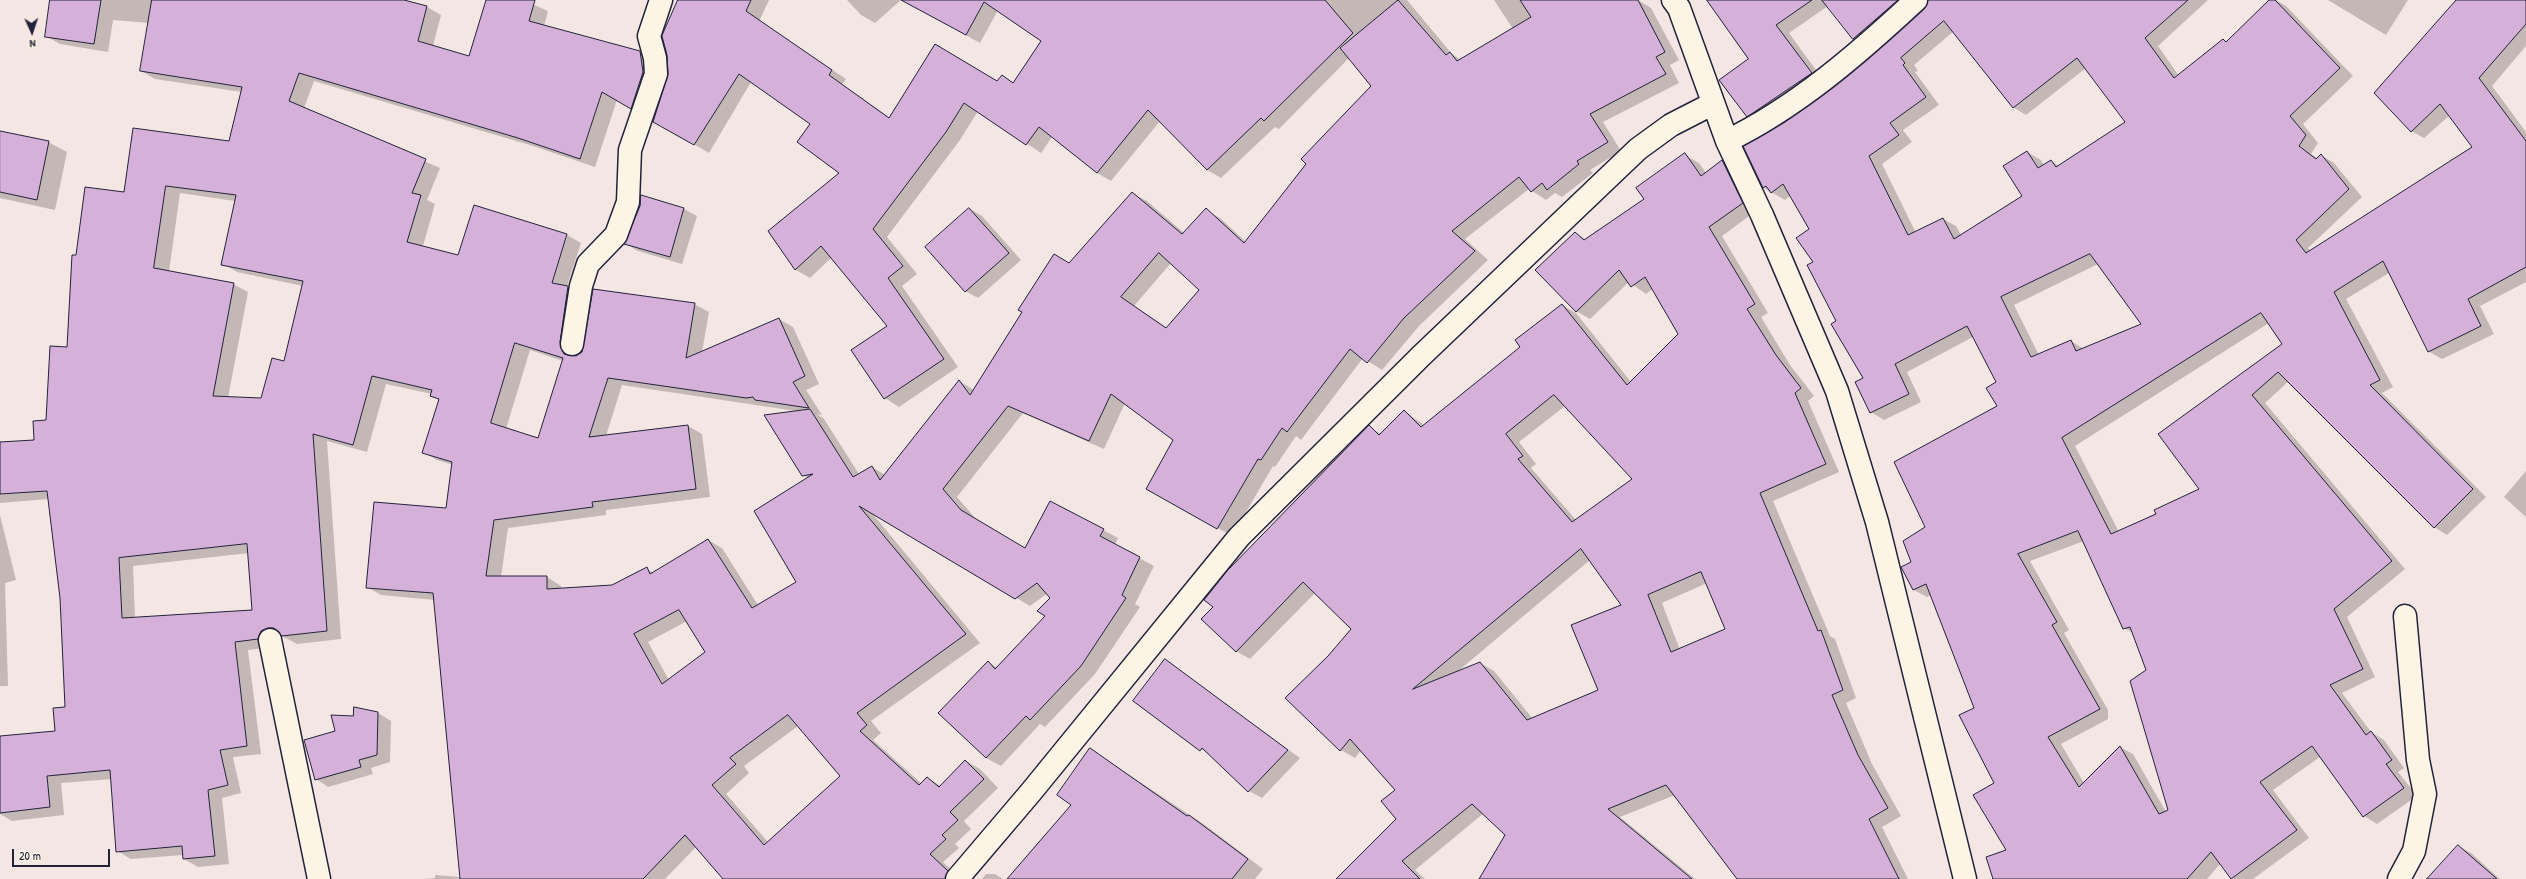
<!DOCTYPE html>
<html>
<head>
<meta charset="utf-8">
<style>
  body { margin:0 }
  #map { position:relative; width:2526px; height:879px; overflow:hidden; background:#f4e7e3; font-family:"Patrick Hand",sans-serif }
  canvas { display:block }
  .north { position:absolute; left:12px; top:12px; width:40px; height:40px; -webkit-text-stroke:3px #fcf5e5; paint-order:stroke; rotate:177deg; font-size:11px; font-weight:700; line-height:16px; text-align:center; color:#22223b }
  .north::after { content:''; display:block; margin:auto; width:14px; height:18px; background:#22223b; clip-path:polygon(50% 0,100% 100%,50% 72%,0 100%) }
  .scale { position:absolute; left:12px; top:849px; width:98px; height:18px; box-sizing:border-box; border:2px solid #22223b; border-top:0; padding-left:5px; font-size:12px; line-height:14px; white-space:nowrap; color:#22223b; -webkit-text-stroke:3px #fcf5e5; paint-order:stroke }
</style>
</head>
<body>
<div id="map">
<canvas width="2526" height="879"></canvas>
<div class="north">N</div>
<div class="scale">20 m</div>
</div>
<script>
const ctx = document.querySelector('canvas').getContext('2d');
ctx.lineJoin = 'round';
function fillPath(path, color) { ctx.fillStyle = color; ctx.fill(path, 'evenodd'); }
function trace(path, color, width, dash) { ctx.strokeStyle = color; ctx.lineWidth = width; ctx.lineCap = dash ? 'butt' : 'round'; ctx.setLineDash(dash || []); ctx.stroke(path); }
const shadow = new Path2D(`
  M 51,0 L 400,0 L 427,7 L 441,15 L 433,46 L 470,57 L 487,0 L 523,0 L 548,11 L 544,26 L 640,52 L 654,60 L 645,116 L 617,100 L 595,167 L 533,146 L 314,81 L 304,108 L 440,168 L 427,200 L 435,204 L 423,246 L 458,256 L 567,235 L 581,243 L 567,286 L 582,295 L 574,351 L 576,357 L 694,304 L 709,312 L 702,352 L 779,319 L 793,327 L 819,384 L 806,390 L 822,415 L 817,414 L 824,419 L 859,474 L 872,467 L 885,475 L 959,381 L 974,390 L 1070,264 L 1132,193 L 1147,201 L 1184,233 L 1206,210 L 1220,218 L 1246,242 L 1372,86 L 1349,58 L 1279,129 L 1275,127 L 1221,178 L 1207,170 L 1160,121 L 1111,181 L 1097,173 L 1052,137 L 1041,153 L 978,111 L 960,140 L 887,237 L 917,274 L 902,286 L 958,367 L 899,407 L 885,398 L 852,350 L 889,326 L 832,257 L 810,278 L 796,270 L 769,231 L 841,173 L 812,124 L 751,82 L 709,153 L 654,121 L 669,74 L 678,0 L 769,0 L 750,41 L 767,26 L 846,79 L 842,84 L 890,118 L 998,83 L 1002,76 L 1014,83 L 1043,41 L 998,10 L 980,43 L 902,0 L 1407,0 L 1452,54 L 1461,60 L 1513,29 L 1494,0 L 1638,0 L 1651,8 L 1679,60 L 1670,65 L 1679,83 L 1603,122 L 1621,151 L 1590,170 L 1593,173 L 1562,197 L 1555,193 L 1546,200 L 1529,189 L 1465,239 L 1488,260 L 1419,326 L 1382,370 L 1363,358 L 1301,440 L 1296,436 L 1275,467 L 1273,466 L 1232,536 L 1147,488 L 1174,440 L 1125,403 L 1104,449 L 1023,413 L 957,497 L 976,519 L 1026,550 L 1050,502 L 1118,538 L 1115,545 L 1154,566 L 1135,604 L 1140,607 L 1095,674 L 1045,727 L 1040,724 L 1001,766 L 986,758 L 939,713 L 988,662 L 998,668 L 1047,616 L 1051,598 L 1048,593 L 1030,606 L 871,512 L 980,643 L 871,721 L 881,733 L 873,740 L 922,784 L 927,778 L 941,786 L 966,761 L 980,769 L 998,788 L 964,821 L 971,829 L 955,844 L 959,848 L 943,862 L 951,870 L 942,879 L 724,879 L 696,847 L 665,879 L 424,879 L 435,878 L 435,875 L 461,877 L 435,600 L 381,595 L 367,587 L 447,510 L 453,465 L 437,460 L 423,452 L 440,400 L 432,394 L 386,384 L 367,452 L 327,441 L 341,639 L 297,644 L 282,636 L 276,639 L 272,647 L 248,650 L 261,754 L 233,757 L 241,793 L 222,798 L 229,864 L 198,867 L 184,859 L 183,855 L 131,859 L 117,851 L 112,779 L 61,783 L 64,815 L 12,821 L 0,814 L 0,737 L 56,732 L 66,708 L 61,598 L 49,499 L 0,503 L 0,443 L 35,441 L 47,421 L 68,348 L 76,256 L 125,194 L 230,142 L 242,92 L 155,79 L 141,71 L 149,23 L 113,20 L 108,52 L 60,44 L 46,36 ZM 180,193 L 235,201 L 223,264 L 237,272 L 303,286 L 284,363 L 262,399 L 228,398 L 248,292 L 233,284 L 169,272 ZM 1171,263 L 1200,290 L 1167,328 L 1134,306 ZM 530,350 L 563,361 L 539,440 L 506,429 ZM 622,385 L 796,411 L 803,475 L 809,478 L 797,582 L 758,605 L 722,548 L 708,540 L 654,573 L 646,569 L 612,586 L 561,590 L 561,586 L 547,577 L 501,577 L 508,528 L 606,515 L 606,510 L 710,497 L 702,434 L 688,426 L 606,436 ZM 249,553 L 253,611 L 135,618 L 133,566 ZM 687,621 L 706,652 L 669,680 L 648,642 ZM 798,726 L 842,776 L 768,842 L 726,794 L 749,773 L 744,766 Z
  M 847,0 L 901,0 L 875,23 L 861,15 Z
  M 1707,0 L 1919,0 L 1867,46 L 1854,38 L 1828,6 L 1789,33 L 1824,81 L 1761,123 L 1747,116 L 1749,59 Z
  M 1928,0 L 2208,0 L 2158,46 L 2179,76 L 2223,40 L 2227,42 L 2271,0 L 2276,0 L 2286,6 L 2353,76 L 2303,124 L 2318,143 L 2311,154 L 2318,159 L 2321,155 L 2334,163 L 2362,197 L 2308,248 L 2311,251 L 2474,148 L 2450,115 L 2424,138 L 2411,131 L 2457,0 L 2526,0 L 2526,46 L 2492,86 L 2526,132 L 2526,282 L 2480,306 L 2494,334 L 2442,359 L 2428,351 L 2389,273 L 2346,299 L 2393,387 L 2382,393 L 2486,497 L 2447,535 L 2434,527 L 2289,381 L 2265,403 L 2405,569 L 2347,617 L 2375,677 L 2342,693 L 2371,732 L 2384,740 L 2404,768 L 2398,772 L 2417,796 L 2377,824 L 2364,816 L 2320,757 L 2273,790 L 2309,838 L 2253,879 L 2233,879 L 2221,863 L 2207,879 L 1995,879 L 2007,851 L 1995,783 L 1975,708 L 1931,595 L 1927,597 L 1914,590 L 1912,562 L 1927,528 L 1998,407 L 1998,383 L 1973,337 L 1907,372 L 1921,402 L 1884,420 L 1871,412 L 1865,378 L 1837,321 L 1815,263 L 1811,229 L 1791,195 L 1785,200 L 1764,188 L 1745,147 L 1810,107 L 1858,69 L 1925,10 ZM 1954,31 L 2013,107 L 2026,115 L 2086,68 L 2126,122 L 2059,166 L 2051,161 L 2044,166 L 2041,160 L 2027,152 L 2024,196 L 1961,235 L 1956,226 L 1943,219 L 1916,233 L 1882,164 L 1912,142 L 1903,130 L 1939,105 L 1915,72 L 1918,71 L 1914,65 ZM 2098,264 L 2142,325 L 2084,349 L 2071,341 L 2039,355 L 2014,305 ZM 2269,323 L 2284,344 L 2160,434 L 2201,490 L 2119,532 L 2075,446 ZM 2084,541 L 2124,628 L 2133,633 L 2147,670 L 2169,810 L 2166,812 L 2133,754 L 2120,747 L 2084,783 L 2061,744 L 2108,719 L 2108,710 L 2064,633 L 2069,630 L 2030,561 Z
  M 2328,0 L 2408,0 L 2386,35 Z
  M 0,132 L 48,142 L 67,152 L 55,210 L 0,198 Z
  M 1685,155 L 1699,163 L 1706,173 L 1722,161 L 1736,169 L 1756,211 L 1722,236 L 1768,313 L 1761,317 L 1790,365 L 1814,396 L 1808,401 L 1839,472 L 1773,501 L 1830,636 L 1835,639 L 1856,698 L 1846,703 L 1872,764 L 1901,816 L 1882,827 L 1908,879 L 1738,879 L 1675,795 L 1620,817 L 1695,879 L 1480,879 L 1506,835 L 1484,813 L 1415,870 L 1425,879 L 1352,879 L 1397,819 L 1396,790 L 1361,750 L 1355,758 L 1341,750 L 1286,698 L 1329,656 L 1352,629 L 1315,593 L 1250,659 L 1236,651 L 1214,607 L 1369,427 L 1381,434 L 1404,411 L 1424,425 L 1521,347 L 1562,305 L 1576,313 L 1631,382 L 1679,335 L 1653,289 L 1646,294 L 1629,282 L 1590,319 L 1576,311 L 1576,233 L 1586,240 L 1645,199 ZM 1565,406 L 1633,479 L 1576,520 L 1531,468 L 1536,464 L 1519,442 ZM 1590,560 L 1622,605 L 1599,691 L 1533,719 L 1494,671 L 1480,663 L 1457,672 ZM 1707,583 L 1727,630 L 1680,650 L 1662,603 Z
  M 642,197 L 684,209 L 697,216 L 682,264 L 638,251 L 626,244 L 641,207 Z
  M 970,209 L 982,216 L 1021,260 L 978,298 L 965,291 Z
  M 2526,471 L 2526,517 L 2504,497 Z
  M 0,515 L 16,580 L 5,583 L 8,686 L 0,686 Z
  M 1165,661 L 1300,758 L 1262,798 L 1249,791 L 1213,757 L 1134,701 Z
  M 378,713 L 391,721 L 390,762 L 371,768 L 373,774 L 328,787 L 316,779 L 354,717 Z
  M 1090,749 L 1205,825 L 1263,869 L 1255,879 L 1009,879 L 1036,845 L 1039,846 L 1073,805 Z
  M 2458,846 L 2471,853 L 2500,879 L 2428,879 Z
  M 986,874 L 995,874 L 1003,879 L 982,879 Z`);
const building = new Path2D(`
  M 50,0 L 101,0 L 94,44 L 45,37 Z
  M 152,0 L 404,0 L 427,6 L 418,41 L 469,56 L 486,0 L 535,0 L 529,21 L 640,51 L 643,72 L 631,109 L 602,92 L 580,159 L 518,138 L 299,73 L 289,101 L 426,159 L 412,193 L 421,195 L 407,242 L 458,255 L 474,205 L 567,234 L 552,283 L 568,286 L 560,342 L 564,354 L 576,356 L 582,352 L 593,289 L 695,303 L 686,358 L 779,318 L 805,376 L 793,382 L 809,408 L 755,400 L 753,397 L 746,398 L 608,378 L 589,437 L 688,425 L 696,489 L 592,502 L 593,507 L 494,520 L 486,576 L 547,576 L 547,589 L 612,585 L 647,567 L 650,574 L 708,539 L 752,608 L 796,582 L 754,511 L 813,474 L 802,476 L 764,415 L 810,409 L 853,477 L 872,466 L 880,480 L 959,380 L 970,395 L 1022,312 L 1018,310 L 1054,254 L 1069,263 L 1132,192 L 1182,234 L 1206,208 L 1244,243 L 1306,164 L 1301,159 L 1371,86 L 1340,48 L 1398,0 L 1446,55 L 1450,52 L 1457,61 L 1531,17 L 1520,0 L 1638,0 L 1665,52 L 1656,57 L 1666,74 L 1590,114 L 1608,142 L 1577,161 L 1579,164 L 1547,190 L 1542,183 L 1531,192 L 1519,177 L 1452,231 L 1475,251 L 1404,318 L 1367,363 L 1350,349 L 1287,432 L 1282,428 L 1261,460 L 1258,459 L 1217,529 L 1146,489 L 1173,440 L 1111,394 L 1089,441 L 1008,406 L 943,489 L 961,510 L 1025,548 L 1050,501 L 1104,529 L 1100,536 L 1140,557 L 1122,595 L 1126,598 L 1081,666 L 1030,720 L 1026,716 L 986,758 L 938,713 L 988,661 L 995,669 L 1045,616 L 1037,611 L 1050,598 L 1037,583 L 1015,599 L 859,506 L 966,634 L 857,713 L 867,725 L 860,731 L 919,785 L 927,777 L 939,787 L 965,760 L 984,779 L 950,812 L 958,820 L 942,835 L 946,839 L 930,854 L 948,871 L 945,879 L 723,879 L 685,835 L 643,879 L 460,879 L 433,593 L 366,588 L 374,502 L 446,508 L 452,462 L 422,453 L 439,399 L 430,396 L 432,390 L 372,376 L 353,445 L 313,434 L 327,631 L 282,636 L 274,628 L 268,628 L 261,631 L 258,639 L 235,642 L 247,746 L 220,750 L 228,785 L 208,790 L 215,856 L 183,859 L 182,846 L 116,852 L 110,770 L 47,776 L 50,807 L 0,813 L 0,736 L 55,731 L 53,708 L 65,707 L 60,598 L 47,491 L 0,494 L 0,442 L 34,440 L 33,421 L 46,420 L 50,346 L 67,347 L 72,255 L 76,255 L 85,187 L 124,192 L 133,128 L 229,141 L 242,87 L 140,71 ZM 166,186 L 236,195 L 221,265 L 303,281 L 284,361 L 272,358 L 261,398 L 213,396 L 234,283 L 154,268 ZM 1159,253 L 1199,290 L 1166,328 L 1121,297 ZM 515,343 L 563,358 L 538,438 L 491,423 ZM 247,544 L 252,610 L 122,618 L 119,558 ZM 679,610 L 705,652 L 662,684 L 634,634 ZM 788,715 L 840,776 L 764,845 L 712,785 L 736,764 L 730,758 Z
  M 678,0 L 751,0 L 746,11 L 832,70 L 829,75 L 889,118 L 935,44 L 997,81 L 1002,75 L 1013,83 L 1041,41 L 984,2 L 966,35 L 901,0 L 1325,0 L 1353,33 L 1264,121 L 1261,118 L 1207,170 L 1148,110 L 1097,173 L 1039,127 L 1026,145 L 964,103 L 946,132 L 873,229 L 903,266 L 888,278 L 944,359 L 884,399 L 851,350 L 887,326 L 821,246 L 795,270 L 768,231 L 839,173 L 797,142 L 810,124 L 739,74 L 694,145 L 653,122 L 668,74 L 667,55 L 662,36 Z
  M 1707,0 L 1812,0 L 1776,25 L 1812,73 L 1747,117 L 1719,80 L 1748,59 Z
  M 1822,0 L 1898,0 L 1853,39 Z
  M 1928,0 L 2188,0 L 2145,38 L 2174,78 L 2223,39 L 2226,42 L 2269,0 L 2275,0 L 2340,68 L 2290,116 L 2306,135 L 2299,146 L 2316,159 L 2321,154 L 2349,189 L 2296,240 L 2306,253 L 2472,147 L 2440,104 L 2411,132 L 2374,93 L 2456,0 L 2526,0 L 2526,24 L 2479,78 L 2526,141 L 2526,267 L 2468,299 L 2481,326 L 2428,352 L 2383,261 L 2334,292 L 2380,380 L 2370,385 L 2473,489 L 2434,528 L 2278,372 L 2252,395 L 2392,561 L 2334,609 L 2363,669 L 2330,685 L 2366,735 L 2371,731 L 2392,760 L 2386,764 L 2404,788 L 2363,817 L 2312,746 L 2260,782 L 2297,830 L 2231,879 L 2211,852 L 2187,879 L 1993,879 L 1986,857 L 2006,850 L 1973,795 L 1994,783 L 1959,715 L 1974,708 L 1926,584 L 1913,590 L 1901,567 L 1911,562 L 1903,541 L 1925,527 L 1894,462 L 1997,406 L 1986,388 L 1996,382 L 1967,326 L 1895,364 L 1909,394 L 1870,413 L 1855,382 L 1863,378 L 1831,324 L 1836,321 L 1807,265 L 1813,262 L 1796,238 L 1809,229 L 1783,184 L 1771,193 L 1766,186 L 1763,188 L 1743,146 L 1785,122 L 1834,87 L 1924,9 ZM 1944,21 L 2013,108 L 2077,58 L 2125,122 L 2056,167 L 2051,160 L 2038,168 L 2027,151 L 2003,166 L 2022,196 L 1954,239 L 1943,218 L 1908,235 L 1869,156 L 1899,135 L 1890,123 L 1926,97 L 1903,65 L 1905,63 L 1901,58 ZM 2090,254 L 2141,324 L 2076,351 L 2071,340 L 2031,357 L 2001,297 ZM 2261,313 L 2282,344 L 2158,434 L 2199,489 L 2154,510 L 2156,514 L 2111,534 L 2062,438 ZM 2078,531 L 2123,629 L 2130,627 L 2146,670 L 2130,681 L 2168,810 L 2159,814 L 2120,746 L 2079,787 L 2048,737 L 2100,709 L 2052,625 L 2057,622 L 2018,554 Z
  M 0,131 L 49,141 L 37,200 L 0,192 Z
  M 1685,153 L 1701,176 L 1722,160 L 1743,203 L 1709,227 L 1755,304 L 1747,309 L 1776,355 L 1801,388 L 1795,393 L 1826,464 L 1760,493 L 1818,631 L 1821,630 L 1843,690 L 1832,695 L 1858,755 L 1888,808 L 1869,819 L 1899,879 L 1737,879 L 1666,785 L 1608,809 L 1692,879 L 1479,879 L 1505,835 L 1472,804 L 1402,861 L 1420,879 L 1336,879 L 1396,819 L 1381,801 L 1395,790 L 1350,739 L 1340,751 L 1285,698 L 1328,656 L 1351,629 L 1303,582 L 1236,652 L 1201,619 L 1213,607 L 1204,600 L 1227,571 L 1369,425 L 1379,435 L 1404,410 L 1421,427 L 1520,347 L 1515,340 L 1562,304 L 1627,385 L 1678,334 L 1645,277 L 1631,287 L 1619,270 L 1576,312 L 1535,270 L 1575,232 L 1584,240 L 1644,199 L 1636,188 ZM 1554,395 L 1632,479 L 1572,522 L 1518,459 L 1523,456 L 1506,434 ZM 1581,549 L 1621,605 L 1571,625 L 1598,690 L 1527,720 L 1480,662 L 1413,689 ZM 1701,572 L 1725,629 L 1671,652 L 1648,595 Z
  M 641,195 L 684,208 L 670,257 L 624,244 L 640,206 Z
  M 969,208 L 1009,253 L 965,292 L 925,247 Z
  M 1165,659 L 1288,750 L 1248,792 L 1202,748 L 1200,751 L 1133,701 Z
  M 354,707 L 378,712 L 377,755 L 359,760 L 361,767 L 315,780 L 304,740 L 335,731 L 331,715 L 353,716 Z
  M 1090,748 L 1187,816 L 1189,815 L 1248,859 L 1232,879 L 1007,879 L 1071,805 L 1057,795 Z
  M 2458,845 L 2497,879 L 2427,879 Z`);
const minor = new Path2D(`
  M 1673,0 L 1679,8 L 1727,141 L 1762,215 L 1837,391 L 1877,522 L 1965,879
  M 1727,141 C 1797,107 1859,53 1916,0
  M 572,344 L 581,286 L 588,264 L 616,235 L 628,202 L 630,150 L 656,74 L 655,58 L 649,36 L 661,0
  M 270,640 L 319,879
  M 957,879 L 1031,792 L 1239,537 L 1421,356 L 1638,149 L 1671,125 L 1712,104
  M 2399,879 L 2414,851 L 2425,794 L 2418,760 L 2405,616`);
fillPath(shadow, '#0003');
fillPath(building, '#d5b1da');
trace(building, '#22223b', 1);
trace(minor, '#22223b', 25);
trace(minor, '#fcf5e5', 22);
</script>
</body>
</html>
